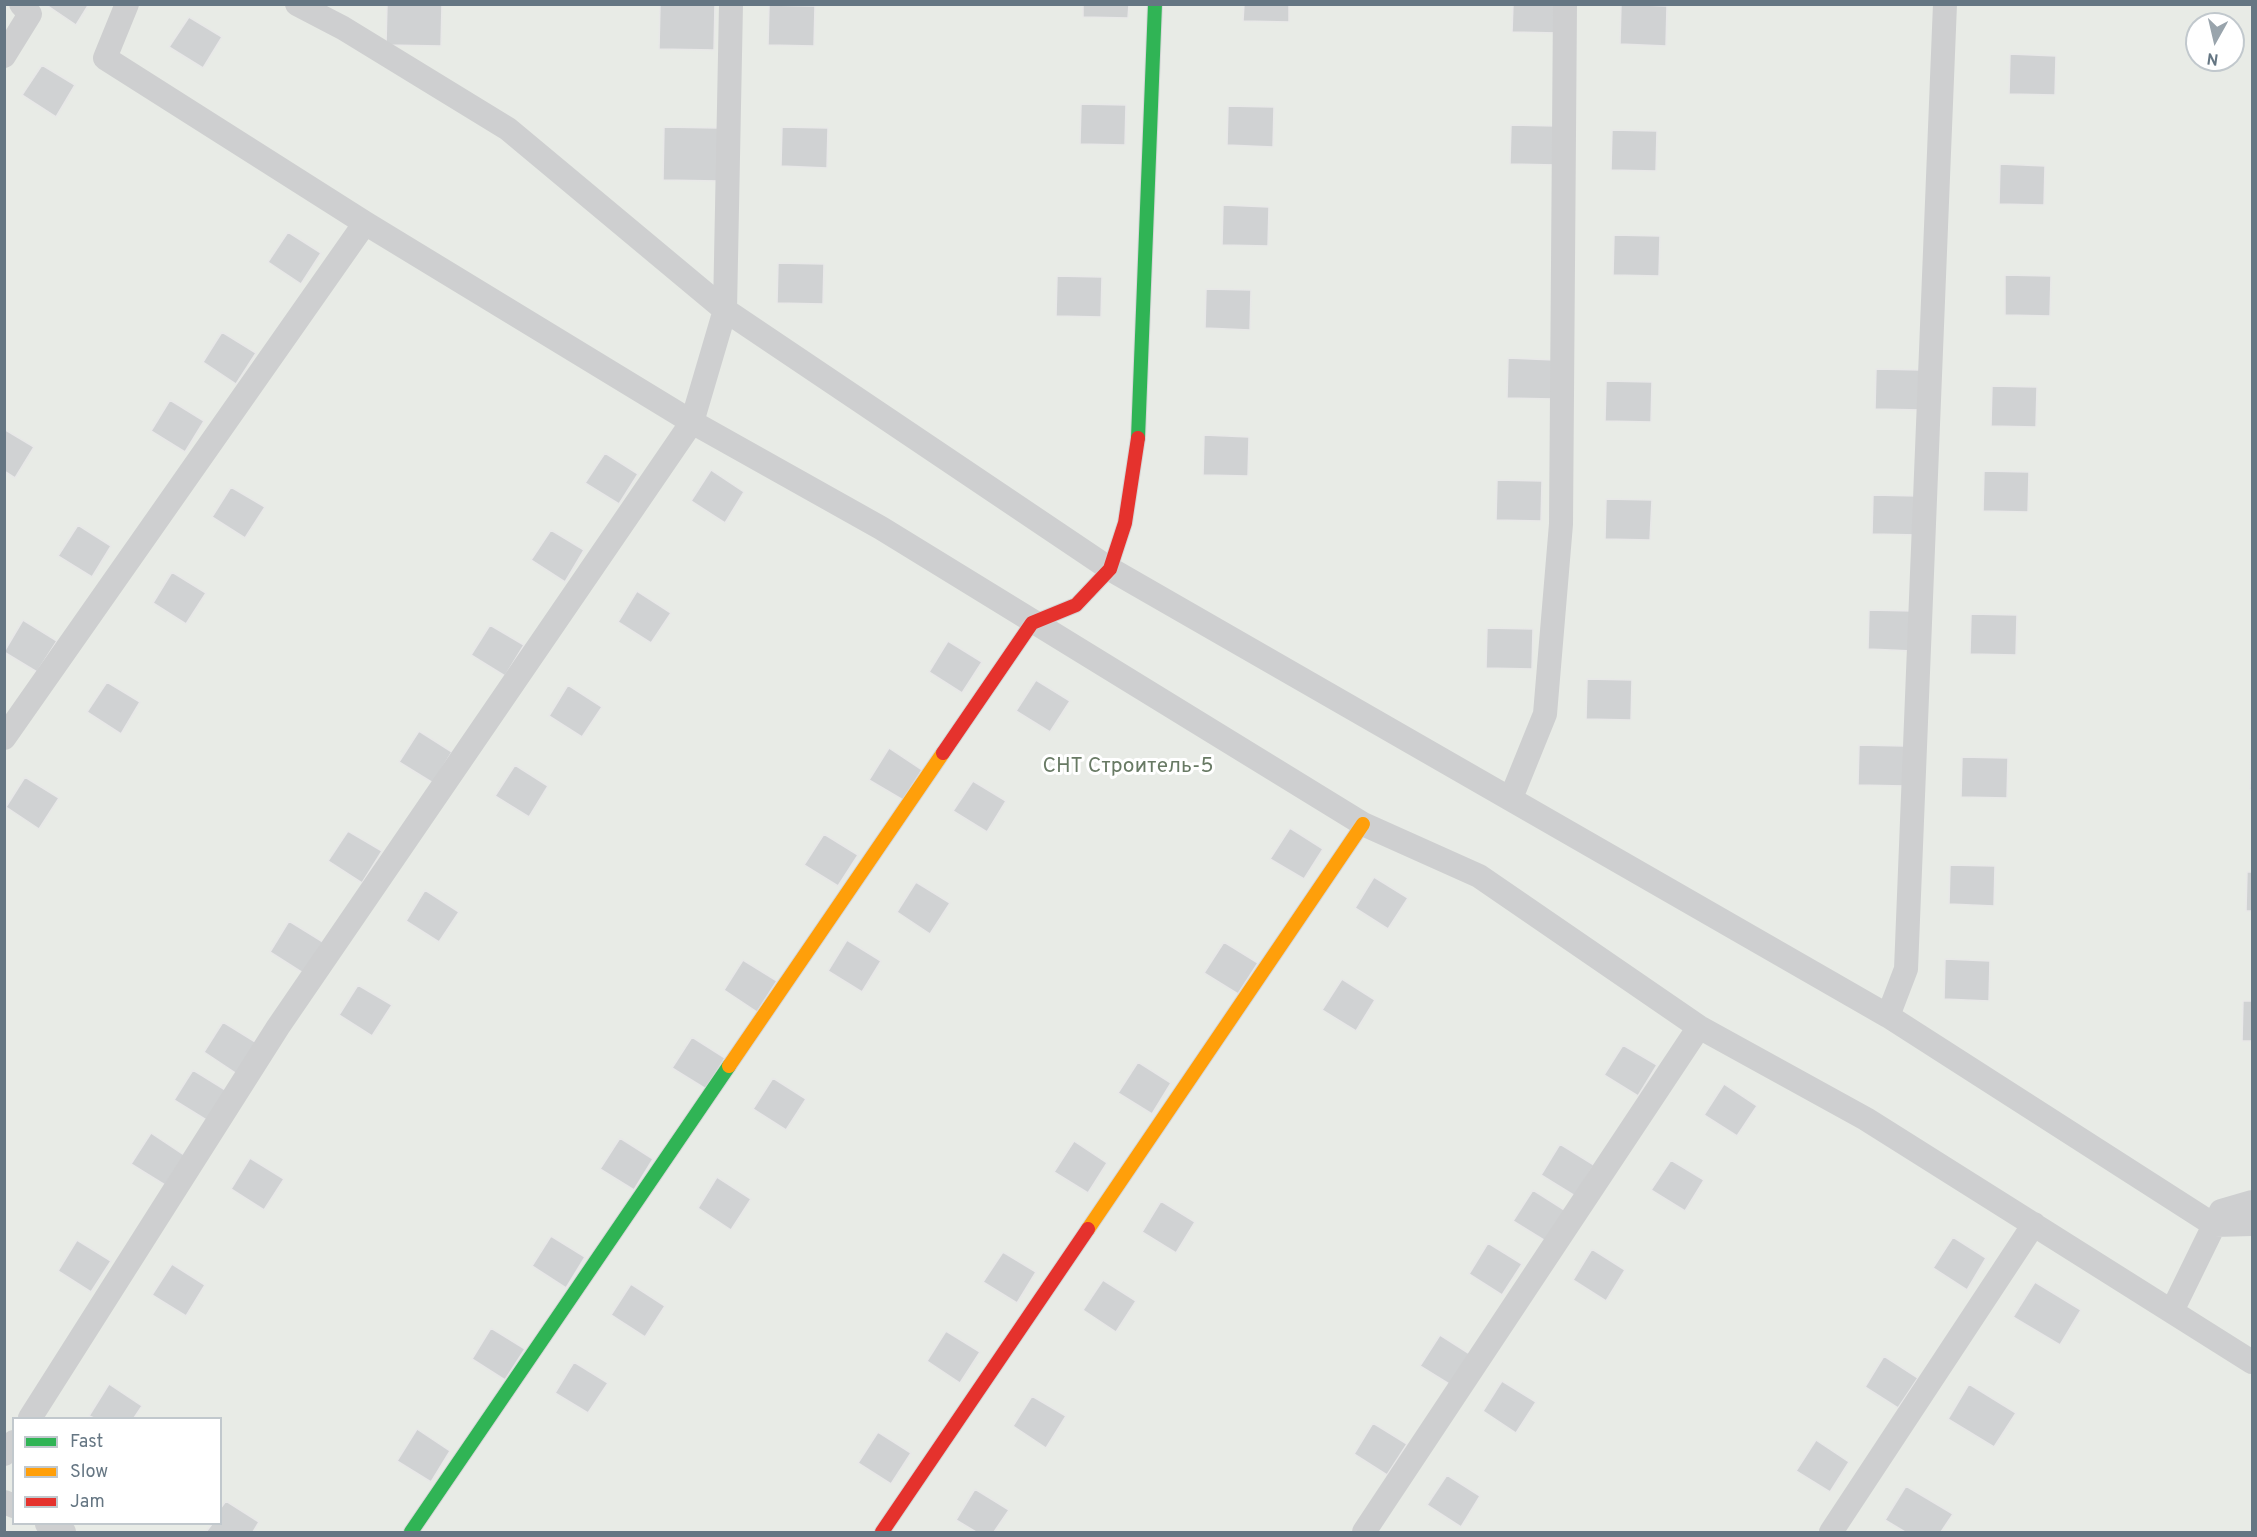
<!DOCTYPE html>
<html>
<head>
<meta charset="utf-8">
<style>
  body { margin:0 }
  #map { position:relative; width:2257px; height:1537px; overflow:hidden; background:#f9f9f9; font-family:Overpass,sans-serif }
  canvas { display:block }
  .frame { position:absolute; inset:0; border:6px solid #657683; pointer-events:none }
  .legend { position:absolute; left:12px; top:1417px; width:210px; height:108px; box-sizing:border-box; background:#fff; border:2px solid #c1c8cd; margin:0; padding:8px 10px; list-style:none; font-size:18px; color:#657683 }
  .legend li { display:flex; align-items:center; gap:12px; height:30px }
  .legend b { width:30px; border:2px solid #c1c8cd }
  .north { position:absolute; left:2185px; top:12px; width:60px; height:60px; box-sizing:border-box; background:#fff; border:2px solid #c1c8cd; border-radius:50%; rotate:188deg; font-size:16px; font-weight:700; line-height:24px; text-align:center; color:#657683 }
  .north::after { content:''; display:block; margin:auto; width:21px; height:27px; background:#99a4ac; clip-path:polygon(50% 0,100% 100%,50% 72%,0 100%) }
</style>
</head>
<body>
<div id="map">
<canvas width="2257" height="1537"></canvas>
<div class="frame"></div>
<ul class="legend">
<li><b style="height:8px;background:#30b455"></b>Fast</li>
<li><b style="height:8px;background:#ff9f0a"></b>Slow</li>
<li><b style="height:8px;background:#e5322d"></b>Jam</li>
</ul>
<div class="north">N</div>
</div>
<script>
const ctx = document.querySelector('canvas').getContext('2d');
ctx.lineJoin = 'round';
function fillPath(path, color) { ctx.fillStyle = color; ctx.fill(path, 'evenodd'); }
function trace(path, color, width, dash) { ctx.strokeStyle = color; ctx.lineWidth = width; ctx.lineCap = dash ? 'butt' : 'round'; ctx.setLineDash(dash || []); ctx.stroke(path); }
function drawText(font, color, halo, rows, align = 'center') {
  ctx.font = font + ' Overpass,sans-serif'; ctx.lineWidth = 6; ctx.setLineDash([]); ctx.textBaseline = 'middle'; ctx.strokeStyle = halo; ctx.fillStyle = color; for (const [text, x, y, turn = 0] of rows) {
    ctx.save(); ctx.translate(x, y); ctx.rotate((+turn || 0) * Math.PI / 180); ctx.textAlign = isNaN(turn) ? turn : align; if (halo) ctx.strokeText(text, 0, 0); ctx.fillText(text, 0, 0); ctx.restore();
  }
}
const green = new Path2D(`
  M 5,5 L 2252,5 L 2252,1532 L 5,1532 ZM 2197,24 L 2233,24 L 2233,60 L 2197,60 ZM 14,1418 L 220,1418 L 220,1524 L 14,1524 Z`);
const building = new Path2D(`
  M 45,4 L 89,4 L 76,25 Z
  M 387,4 L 442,4 L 441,46 L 386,45 Z
  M 660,4 L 715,4 L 714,50 L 659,49 Z
  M 1083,4 L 1129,4 L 1128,18 L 1083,17 Z
  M 1244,4 L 1289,4 L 1289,22 L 1243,21 Z
  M 1513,4 L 1559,4 L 1558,33 L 1512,32 Z
  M 1621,4 L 1667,6 L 1666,46 L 1620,44 Z
  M 769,5 L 815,6 L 814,46 L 768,45 Z
  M 189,17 L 222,37 L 203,68 L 169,47 Z
  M 2010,54 L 2056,56 L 2055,95 L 2009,94 Z
  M 42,65 L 75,85 L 56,117 L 22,95 Z
  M 1081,104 L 1126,105 L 1125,145 L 1080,144 Z
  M 1228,106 L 1274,107 L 1273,147 L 1227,145 Z
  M 1511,125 L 1557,126 L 1556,165 L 1510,164 Z
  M 664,127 L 719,128 L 718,181 L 663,180 Z
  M 782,127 L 828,128 L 827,168 L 781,166 Z
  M 1612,130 L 1657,131 L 1656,171 L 1611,170 Z
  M 2000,164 L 2045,166 L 2044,205 L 1999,204 Z
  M 1223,205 L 1269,207 L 1268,246 L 1222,245 Z
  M 288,232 L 321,253 L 301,284 L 268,262 Z
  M 1614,235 L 1660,236 L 1659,276 L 1613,275 Z
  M 778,263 L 824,264 L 823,304 L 777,303 Z
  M 2005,275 L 2051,276 L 2050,316 L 2005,315 Z
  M 1057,276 L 1102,277 L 1101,317 L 1056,316 Z
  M 1206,289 L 1251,290 L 1250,330 L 1205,328 Z
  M 222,332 L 256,353 L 236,384 L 203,362 Z
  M 1508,358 L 1554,360 L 1553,399 L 1507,398 Z
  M 1876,369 L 1921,370 L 1920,410 L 1875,409 Z
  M 1606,381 L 1652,382 L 1651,422 L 1605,421 Z
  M 1992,386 L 2037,387 L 2036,427 L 1991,426 Z
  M 170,400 L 204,421 L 185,452 L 151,431 Z
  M 4,429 L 34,447 L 15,478 L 4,471 Z
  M 1204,435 L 1249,437 L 1248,476 L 1203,475 Z
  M 605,453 L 638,474 L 619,504 L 585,483 Z
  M 711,470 L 744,492 L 725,523 L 691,501 Z
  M 1984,471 L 2029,472 L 2028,512 L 1983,511 Z
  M 1497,480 L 1542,481 L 1541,521 L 1496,520 Z
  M 231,487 L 265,507 L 245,538 L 212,517 Z
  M 1873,495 L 1919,496 L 1918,535 L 1872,534 Z
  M 1606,499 L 1652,500 L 1650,540 L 1605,539 Z
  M 78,525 L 111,546 L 92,577 L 58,556 Z
  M 551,530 L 584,550 L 565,582 L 531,560 Z
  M 172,572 L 206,593 L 186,624 L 153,603 Z
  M 637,591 L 671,613 L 651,643 L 618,622 Z
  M 1869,610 L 1914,611 L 1913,651 L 1868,649 Z
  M 1971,614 L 2017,615 L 2016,655 L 1970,654 Z
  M 23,620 L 57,641 L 37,672 L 4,652 Z
  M 490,625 L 524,645 L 505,676 L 471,655 Z
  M 1487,628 L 1533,629 L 1532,669 L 1486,668 Z
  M 948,641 L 982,662 L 962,693 L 929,672 Z
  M 1587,679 L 1632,680 L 1631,720 L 1586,719 Z
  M 1036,680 L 1070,701 L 1050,732 L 1016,711 Z
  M 107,682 L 140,702 L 121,734 L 87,712 Z
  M 568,685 L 602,707 L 582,737 L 549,716 Z
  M 419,731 L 452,752 L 433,783 L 399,762 Z
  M 1859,745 L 1905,746 L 1904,786 L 1858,785 Z
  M 889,748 L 922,770 L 903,800 L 869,780 Z
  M 2251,751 L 2252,751 L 2252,790 L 2250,790 Z
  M 1962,757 L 2008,758 L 2007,798 L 1961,797 Z
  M 515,765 L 548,786 L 529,817 L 495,796 Z
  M 25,777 L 59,798 L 39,829 L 6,807 Z
  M 973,781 L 1006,801 L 987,832 L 953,811 Z
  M 1290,828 L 1323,849 L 1304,879 L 1270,859 Z
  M 348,831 L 382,851 L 362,883 L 328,861 Z
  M 824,834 L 858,855 L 838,886 L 804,865 Z
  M 1950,865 L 1995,866 L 1994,906 L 1949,904 Z
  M 2247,872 L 2252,872 L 2252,911 L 2246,911 Z
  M 1374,877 L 1408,898 L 1388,929 L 1355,908 Z
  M 916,882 L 950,903 L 930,934 L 897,912 Z
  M 425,890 L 459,912 L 439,942 L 406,921 Z
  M 289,921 L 323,942 L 303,973 L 270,952 Z
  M 847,940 L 881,961 L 862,992 L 828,971 Z
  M 1224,942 L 1258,963 L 1238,994 L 1204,973 Z
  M 1945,959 L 1990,961 L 1989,1001 L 1944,999 Z
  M 743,960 L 777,981 L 757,1012 L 724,990 Z
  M 1342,979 L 1375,1000 L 1356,1031 L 1322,1010 Z
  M 358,985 L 392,1005 L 372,1036 L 339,1015 Z
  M 2243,1001 L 2252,1001 L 2252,1041 L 2242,1041 Z
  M 223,1022 L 257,1043 L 237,1074 L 204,1052 Z
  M 692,1037 L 725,1058 L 706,1089 L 672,1068 Z
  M 1623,1045 L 1657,1065 L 1638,1096 L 1604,1075 Z
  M 1138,1062 L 1171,1083 L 1152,1114 L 1118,1093 Z
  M 193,1070 L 227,1091 L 208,1121 L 174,1100 Z
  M 773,1078 L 806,1099 L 786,1130 L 753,1109 Z
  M 1724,1084 L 1757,1106 L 1737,1136 L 1704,1115 Z
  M 151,1133 L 184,1155 L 165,1185 L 131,1164 Z
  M 620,1138 L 653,1159 L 634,1190 L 600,1169 Z
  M 1074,1141 L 1107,1163 L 1088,1193 L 1054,1172 Z
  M 1560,1144 L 1594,1165 L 1575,1196 L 1541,1175 Z
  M 250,1158 L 284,1179 L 264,1210 L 231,1189 Z
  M 1671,1160 L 1704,1180 L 1685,1211 L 1651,1190 Z
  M 717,1177 L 751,1199 L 731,1230 L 698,1208 Z
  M 1533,1190 L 1566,1211 L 1547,1242 L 1513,1221 Z
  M 1161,1201 L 1195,1222 L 1176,1253 L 1142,1232 Z
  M 551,1236 L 585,1257 L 566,1288 L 532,1266 Z
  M 1953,1237 L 1986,1258 L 1967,1290 L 1933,1268 Z
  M 77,1240 L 111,1261 L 91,1292 L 58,1271 Z
  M 1488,1243 L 1522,1264 L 1502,1295 L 1469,1274 Z
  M 1592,1249 L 1625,1270 L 1606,1301 L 1573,1280 Z
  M 1003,1252 L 1036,1272 L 1017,1303 L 983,1282 Z
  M 172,1264 L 205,1285 L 186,1316 L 152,1295 Z
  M 1103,1280 L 1136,1301 L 1116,1332 L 1083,1310 Z
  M 2035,1282 L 2081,1310 L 2060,1345 L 2013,1317 Z
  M 631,1284 L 665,1306 L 645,1337 L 611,1315 Z
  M 491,1328 L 525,1349 L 505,1380 L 472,1359 Z
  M 946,1331 L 980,1352 L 960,1383 L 927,1361 Z
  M 1440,1335 L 1473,1356 L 1454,1387 L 1420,1366 Z
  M 1884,1356 L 1918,1378 L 1898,1408 L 1865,1387 Z
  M 574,1362 L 608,1383 L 588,1413 L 555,1393 Z
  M 1502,1381 L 1536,1402 L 1516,1433 L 1483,1411 Z
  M 109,1384 L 142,1406 L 134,1418 L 94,1418 L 89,1416 Z
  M 1969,1384 L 2016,1413 L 1994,1447 L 1948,1419 Z
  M 1032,1396 L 1066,1416 L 1046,1448 L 1013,1426 Z
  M 1373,1423 L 1407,1444 L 1387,1475 L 1354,1454 Z
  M 417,1429 L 450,1451 L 431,1482 L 397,1461 Z
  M 878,1432 L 911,1453 L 891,1484 L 858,1463 Z
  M 1816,1440 L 1849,1462 L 1830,1492 L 1796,1471 Z
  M 1447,1475 L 1480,1496 L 1461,1527 L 1427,1505 Z
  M 1906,1486 L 1953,1514 L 1941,1532 L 1905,1532 L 1885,1520 Z
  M 975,1489 L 1009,1510 L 994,1532 L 976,1532 L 956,1520 Z
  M 226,1501 L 259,1522 L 253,1532 L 206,1532 L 212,1524 L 220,1524 L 220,1509 Z`);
const lane = new Path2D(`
  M 127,4 L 105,58 L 365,223 L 692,422 L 881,528 L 1363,824 L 1479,876 L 1699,1027 L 1866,1119 L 2252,1362
  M 297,4 L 343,28 L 508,129 L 725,310 L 1110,569 L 1888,1016 L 2214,1225 L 2252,1224
  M 4,56 L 30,14 L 21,4
  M 4,738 L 365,223
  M 1511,798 L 1545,714 L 1561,524 L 1565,4
  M 1888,1016 L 1906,969 L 1945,4
  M 2172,1311 L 2221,1211 L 2252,1202
  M 30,1418 L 278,1027 L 692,422 L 725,310 L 731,4
  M 4,1454 L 14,1442
  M 4,1502 L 14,1506
  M 47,1524 L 64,1532
  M 1364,1532 L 1699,1027
  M 1831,1532 L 2034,1224`);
const fast = new Path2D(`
  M 1138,438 L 1155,4
  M 411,1532 L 729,1066`);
const slow = new Path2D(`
  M 729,1066 L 943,753
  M 1088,1229 L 1363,824`);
const jam = new Path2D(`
  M 943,753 L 1032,623 L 1076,605 L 1110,569 L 1125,523 L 1138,438
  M 882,1532 L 1088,1229`);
const parkNames = [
  ["СНТ Строитель-5",1128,768]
];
fillPath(green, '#e8ebe6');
fillPath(building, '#d0d2d3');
trace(building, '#e8e8e8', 1.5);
trace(fast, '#d5d6d7', 16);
trace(slow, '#d5d6d7', 16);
trace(jam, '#d5d6d7', 16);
trace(lane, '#cecfd0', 24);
trace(fast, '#30b455', 14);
trace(slow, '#ff9f0a', 14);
trace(jam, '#e5322d', 14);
drawText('21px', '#687a64', '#fff', parkNames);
</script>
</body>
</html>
